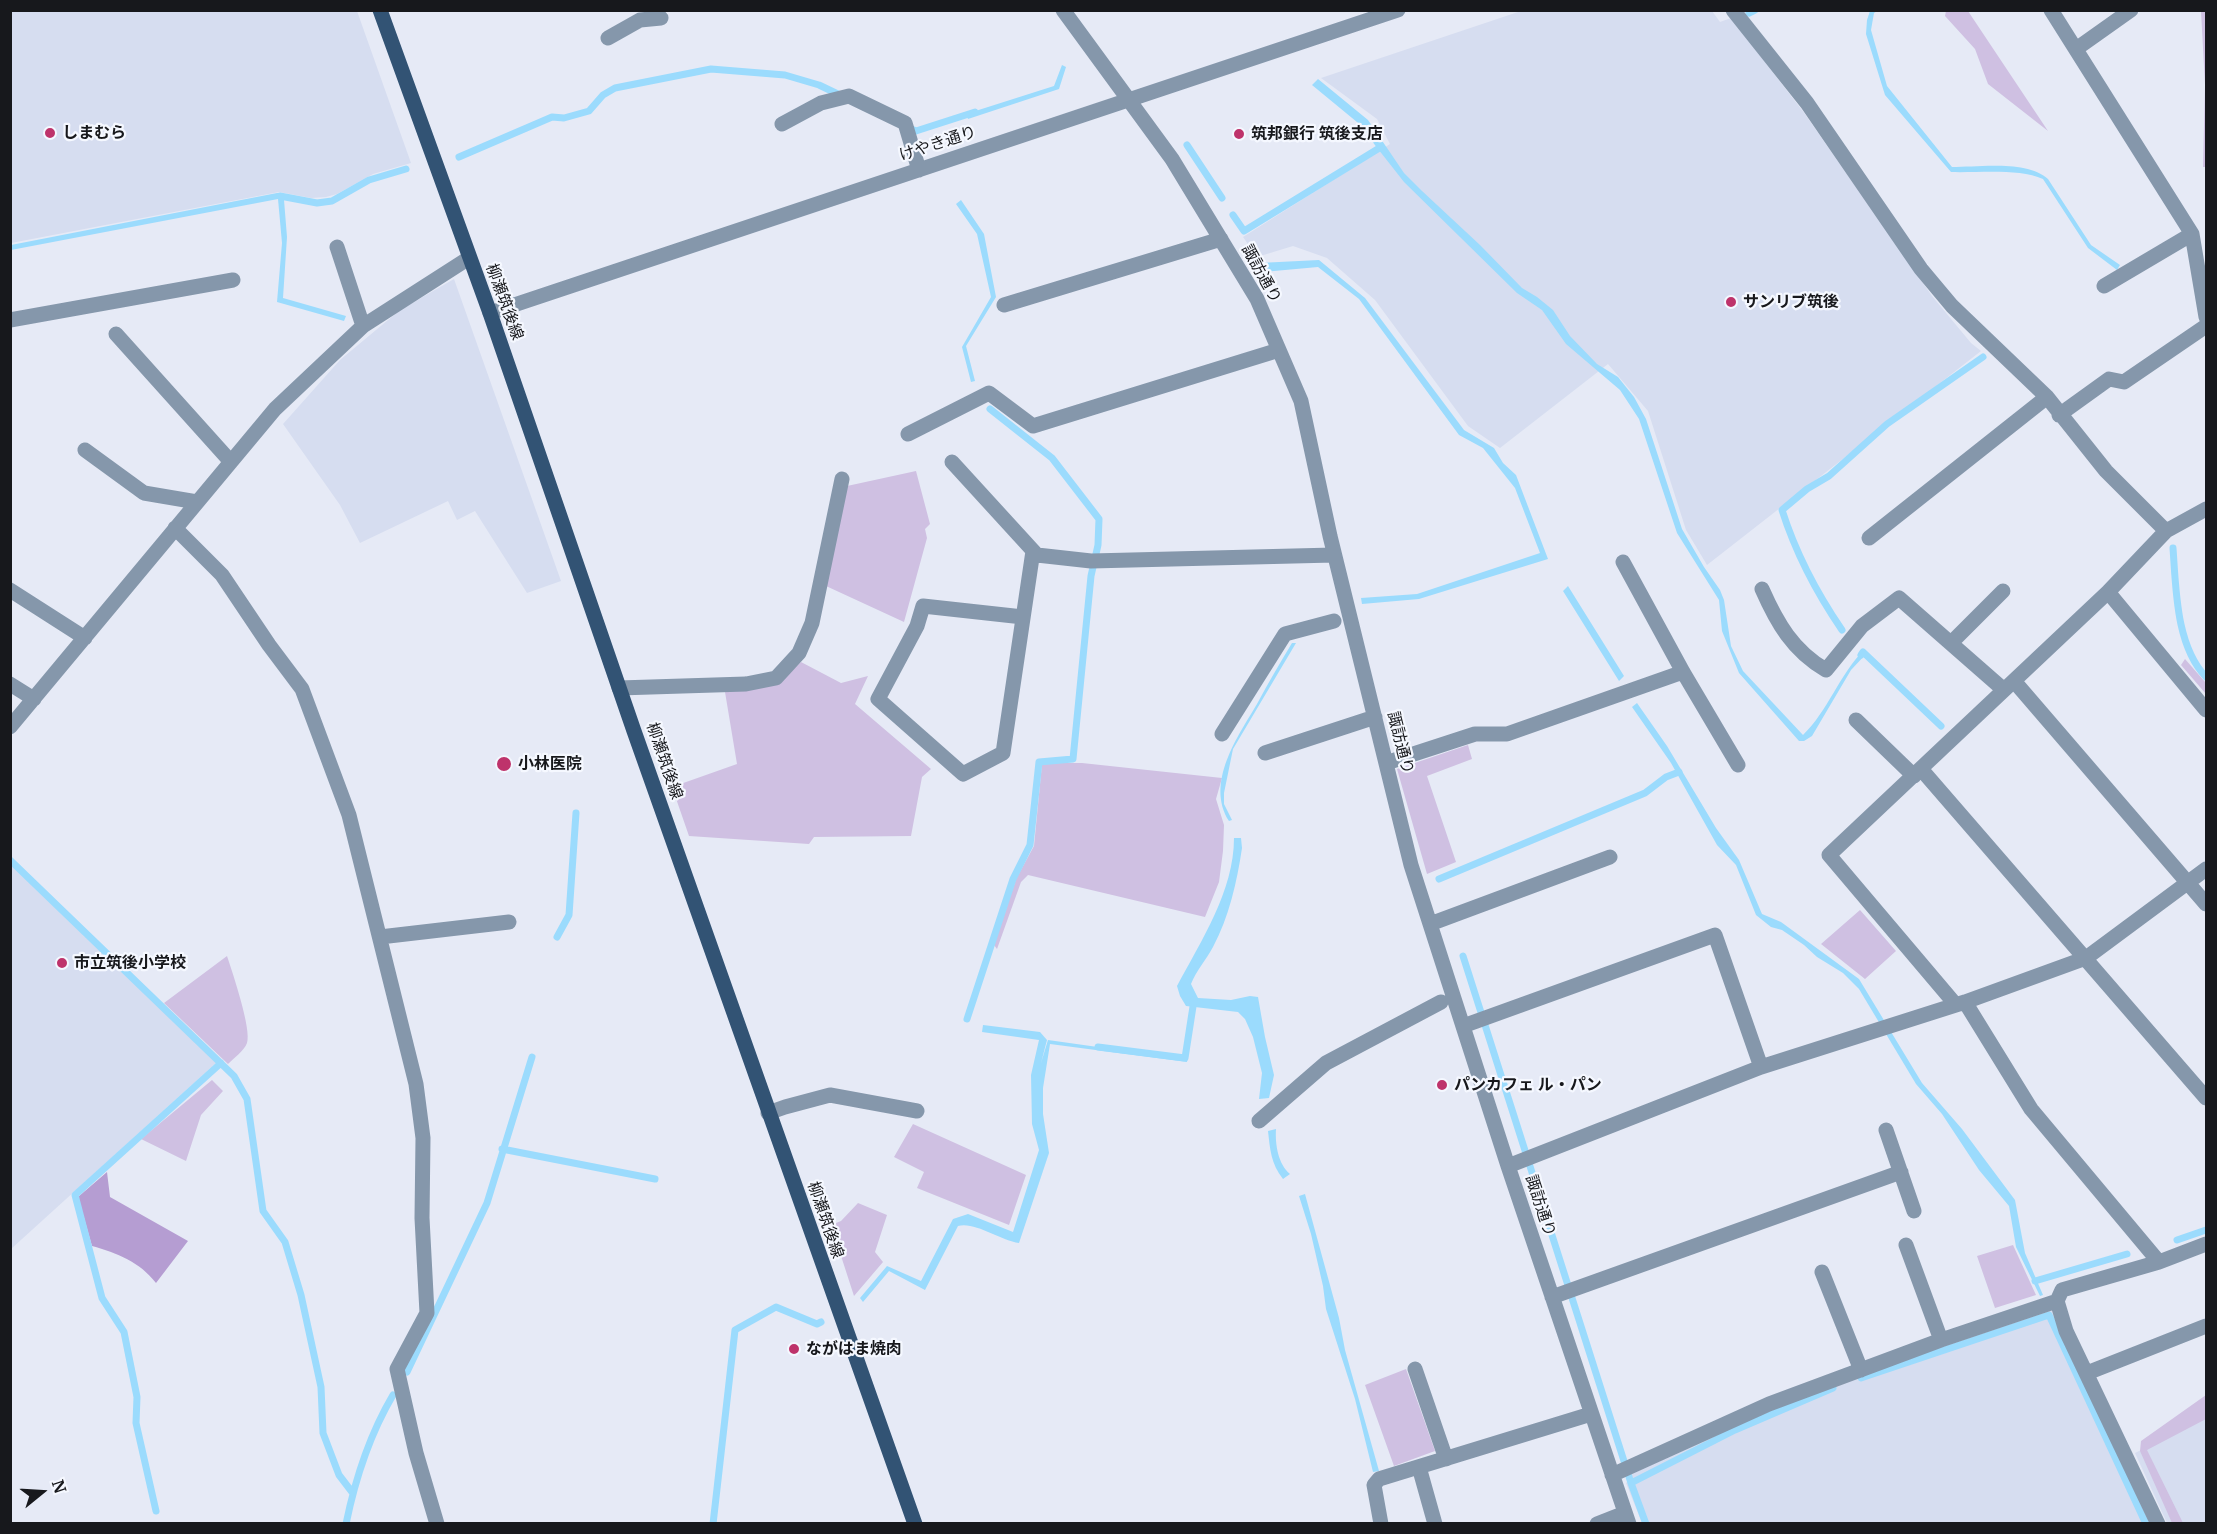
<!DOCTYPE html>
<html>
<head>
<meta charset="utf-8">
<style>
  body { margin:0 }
  #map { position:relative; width:2217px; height:1534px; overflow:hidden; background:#e6eaf6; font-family:Merriweather,serif }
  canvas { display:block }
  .frame { position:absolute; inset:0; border:12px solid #17181c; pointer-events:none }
  .north { position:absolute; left:12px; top:1462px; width:60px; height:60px; -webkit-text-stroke:4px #f5f8ff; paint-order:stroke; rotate:72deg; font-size:16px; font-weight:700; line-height:24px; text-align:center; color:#17181c }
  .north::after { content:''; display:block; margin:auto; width:21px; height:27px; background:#17181c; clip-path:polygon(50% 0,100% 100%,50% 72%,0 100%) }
</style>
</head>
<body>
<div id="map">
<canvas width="2217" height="1534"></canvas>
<div class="frame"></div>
<div class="north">N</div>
</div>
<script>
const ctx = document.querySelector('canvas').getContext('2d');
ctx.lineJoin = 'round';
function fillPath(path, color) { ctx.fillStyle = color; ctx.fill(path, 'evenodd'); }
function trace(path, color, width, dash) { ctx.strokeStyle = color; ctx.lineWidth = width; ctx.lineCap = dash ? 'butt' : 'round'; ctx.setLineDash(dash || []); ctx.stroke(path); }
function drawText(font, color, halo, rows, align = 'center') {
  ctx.font = font + ' Merriweather,"Noto Sans JP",serif'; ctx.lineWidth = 4.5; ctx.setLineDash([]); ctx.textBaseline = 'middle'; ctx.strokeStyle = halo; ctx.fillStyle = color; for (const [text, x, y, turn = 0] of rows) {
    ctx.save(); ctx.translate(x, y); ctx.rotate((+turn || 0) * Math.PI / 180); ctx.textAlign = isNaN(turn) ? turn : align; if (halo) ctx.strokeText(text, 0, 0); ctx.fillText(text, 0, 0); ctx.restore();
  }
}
const built = new Path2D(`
  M 11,10 L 357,11 L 411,163 L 373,174 L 337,194 L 326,197 L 311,198 L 279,192 L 11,243 Z
  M 1521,11 L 1712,11 L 1720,22 L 1731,18 L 1805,114 L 1932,296 L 1971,343 L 1981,351 L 1707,565 L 1686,530 L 1648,411 L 1608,364 L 1500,448 L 1468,426 L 1375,300 L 1327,258 L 1293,246 L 1257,257 L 1243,237 L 1390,144 L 1377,119 L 1321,78 Z
  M 454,279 L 561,581 L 527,593 L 475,511 L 457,520 L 448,501 L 360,543 L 340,505 L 283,424 L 340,360 L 400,310 Z
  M 11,864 L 217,1062 L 11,1249 Z
  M 2052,1310 L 2149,1523 L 1642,1523 L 1626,1483 L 1628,1481 L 1627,1476 L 1744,1423 L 1851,1377 Z
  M 2206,1418 L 2206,1523 L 2167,1523 L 2135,1453 Z`);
const green = new Path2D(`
  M 1946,11 L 1968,11 L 2048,131 L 1988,84 L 1975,49 L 1945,16 Z
  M 2201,11 L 2206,11 L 2206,167 L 2203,167 L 2205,85 Z
  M 916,471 L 930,524 L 925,529 L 927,538 L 904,622 L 826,586 L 847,486 Z
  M 2185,659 L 2206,683 L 2206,694 L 2181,665 Z
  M 801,662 L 841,683 L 868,676 L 855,704 L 931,769 L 922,777 L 911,836 L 814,837 L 809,844 L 689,836 L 672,787 L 737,764 L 725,692 L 778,683 Z
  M 1468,745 L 1472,759 L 1427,776 L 1456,862 L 1427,874 L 1397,769 Z
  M 1047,763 L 1082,763 L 1222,778 L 1216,799 L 1224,825 L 1223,851 L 1219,882 L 1205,917 L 1028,875 L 1021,882 L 997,949 L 994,945 L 1016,879 L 1034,846 L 1042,764 Z
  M 1860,910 L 1896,951 L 1865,979 L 1821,944 Z
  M 227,956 C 232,971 252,1030 247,1043 C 244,1051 234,1058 228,1064 L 164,1003 Z
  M 212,1080 L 223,1091 L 201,1115 L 186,1161 L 141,1139 Z
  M 913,1124 L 1026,1175 L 1009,1225 L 917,1188 L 924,1172 L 894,1157 Z
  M 858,1203 L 887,1215 L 875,1252 L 883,1262 L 854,1296 L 831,1225 L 841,1221 Z
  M 2013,1245 L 2036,1295 L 1995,1308 L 1977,1256 Z
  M 1406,1369 L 1435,1451 L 1394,1466 L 1365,1385 Z
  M 2206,1395 L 2206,1419 L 2147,1450 L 2183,1523 L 2172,1523 L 2140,1451 L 2141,1441 Z`);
const forest = new Path2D(`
  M 107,1172 L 110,1197 L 188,1241 L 156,1283 C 140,1262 117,1253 92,1246 L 78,1197 Z`);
const water = new Path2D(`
  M 1870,11 L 1877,11 L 1874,13 L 1871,30 L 1887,86 L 1952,167 C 1979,167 2027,160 2048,179 L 2091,245 L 2120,265 L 2117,270 L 2088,248 L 2043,179 C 2019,168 1978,173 1951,172 L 1885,95 L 1866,34 L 1867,20 Z
  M 1062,65 L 1066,67 L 1059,89 L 968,119 L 966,114 L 1054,86 Z
  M 1318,79 L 1368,120 L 1404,173 L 1422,191 L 1480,245 L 1522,288 L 1537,297 L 1553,310 L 1570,336 L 1597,364 L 1618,377 L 1634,397 L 1646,419 L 1682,529 L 1704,567 L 1720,590 L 1724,600 L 1731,646 L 1743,671 L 1803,735 C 1828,711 1839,675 1864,650 L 1866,654 L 1851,670 L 1812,736 L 1804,741 L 1799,741 L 1739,673 L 1722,631 L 1719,600 L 1677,533 L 1639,419 L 1620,390 L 1566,344 L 1542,310 L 1517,293 L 1404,182 L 1371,140 L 1363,127 L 1312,85 Z
  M 277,193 L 282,193 L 284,200 L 287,237 L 283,298 L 346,316 L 344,321 L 277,302 L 282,243 L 278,199 L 11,250 L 11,245 Z
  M 961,200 L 984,234 L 996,297 L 966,346 L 975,381 L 971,382 L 962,347 L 991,297 L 977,234 L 956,204 Z
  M 1319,260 L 1365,298 L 1464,430 L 1494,448 L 1503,463 L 1516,475 L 1548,559 L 1419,599 L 1362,604 L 1361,598 L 1417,594 L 1540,553 L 1515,488 L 1483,448 L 1459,435 L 1359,299 L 1318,267 L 1263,272 L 1259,263 Z
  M 1568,586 L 1624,676 L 1619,681 L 1563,591 Z
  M 1292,643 L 1296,643 L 1233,749 L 1224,793 L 1224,804 L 1232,820 L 1229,821 C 1205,783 1238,736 1257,704 C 1268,683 1280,663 1292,643 Z
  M 1637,703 L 1667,746 L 1716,828 L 1739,860 L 1762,914 L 1781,922 L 1859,979 L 1922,1083 L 1962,1129 L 2015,1200 L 2025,1253 L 2043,1295 L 2040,1296 L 2016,1247 L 2009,1206 L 1979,1170 L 1942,1114 L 1916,1084 L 1859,989 L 1843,973 L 1817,957 L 1804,945 L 1782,930 L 1771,927 L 1756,915 L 1736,865 L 1717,845 L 1671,763 L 1632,707 Z
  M 1234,838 L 1241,838 L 1242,848 C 1237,882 1229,917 1213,947 C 1206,960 1196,971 1191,984 L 1198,998 L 1231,1000 L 1250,996 L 1258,997 L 1265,1037 L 1274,1075 L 1269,1098 L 1259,1099 L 1262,1073 L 1253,1037 L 1245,1019 L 1238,1012 L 1186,1006 L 1180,996 L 1177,986 C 1201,941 1234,891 1234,838 Z
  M 983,1025 L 1040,1032 L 1047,1040 L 1041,1063 L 1048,1040 L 1183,1059 L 1184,1048 L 1188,1049 L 1187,1062 L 1050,1044 L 1043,1088 L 1043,1114 L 1049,1153 L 1019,1243 C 1000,1240 974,1221 958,1226 L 925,1290 L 889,1271 L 863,1302 L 860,1298 L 887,1266 L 921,1281 L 953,1219 L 968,1214 L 1013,1232 L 1039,1150 L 1032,1124 L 1031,1075 L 1039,1040 L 982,1032 Z
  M 1276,1129 C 1275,1144 1278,1164 1290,1174 L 1283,1179 C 1271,1164 1270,1149 1268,1131 Z
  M 1305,1194 L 1339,1318 L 1345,1350 L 1379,1471 L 1373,1472 L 1355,1399 L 1326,1309 L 1323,1286 L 1311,1234 L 1299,1196 Z`);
const stream = new Path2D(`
  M 1749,13 L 1755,10
  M 909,128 L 916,131 L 975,112
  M 1187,145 L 1222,198
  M 459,157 L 552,117 L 564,118 L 589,111 L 603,95 L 615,88 L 711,69 L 785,75 L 819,85 L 842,96
  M 280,196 L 317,203 L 332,201 L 369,180 L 406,169
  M 1233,215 L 1244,231 L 1381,147
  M 2173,548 C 2176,589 2176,646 2206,677
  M 1842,630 C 1816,592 1796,554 1782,510 L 1807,489 L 1829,476 L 1887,424 L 1983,357
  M 1861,655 L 1863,652 L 1941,726
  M 10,860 L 234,1076 L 247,1099 L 263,1211 L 285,1242 L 301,1295 L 321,1387 L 323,1433 L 339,1475 L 352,1492
  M 1439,879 L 1645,793 L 1666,777 L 1679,772
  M 557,937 L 569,915 L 576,813
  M 1463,956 L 1631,1483
  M 967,1019 L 1013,879 L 1030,845 L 1039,762 L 1073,759 L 1091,576 L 1098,545 L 1099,519 L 1052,458 L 990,409
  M 1098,1047 L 1185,1058 L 1194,1000
  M 502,1149 L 655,1179
  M 2177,1240 L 2206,1230
  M 2035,1281 L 2127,1254
  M 407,1372 L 487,1203 L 532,1057
  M 1861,1378 L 2049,1315 L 2146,1524
  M 156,1511 L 136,1423 L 137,1397 L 124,1332 L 102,1298 L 75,1195 L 221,1063
  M 346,1524 C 355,1480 370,1434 393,1395
  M 713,1524 L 735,1330 L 776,1307 L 817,1324 L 821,1322
  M 1646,1524 L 1631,1483 L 1735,1430 L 1833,1388`);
const minor = new Path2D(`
  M 1063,10 L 1172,159 L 1257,299 L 1301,401 L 1330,536 L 1411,865 L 1508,1166 L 1629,1524
  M 1733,10 L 1807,103 L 1921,269 L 1952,306 L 2047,397 L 2106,471 L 2166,531
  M 2051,10 L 2192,234 L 2206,317
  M 608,38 L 640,20 L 661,18
  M 2076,49 L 2131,10
  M 782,124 L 821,103 L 849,96 L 905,123 L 919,170
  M 337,247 L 363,326
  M 2104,286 L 2192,234
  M 1004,305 L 1221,239
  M 490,313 L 1398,10
  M 10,320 L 233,280
  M 116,334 L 231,462
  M 2059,415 L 2109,379 L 2124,382 L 2206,326
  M 908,434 L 989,393 L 1033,426 L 1279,350
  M 85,450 L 144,493 L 197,502
  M 952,462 L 1037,555 L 1091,561 L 1334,555
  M 175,528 L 222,575 L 269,645 L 302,689 L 349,815 L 416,1084 L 423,1138 L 422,1218 L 427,1313 L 397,1369 L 416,1453 L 437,1524
  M 1869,538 L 2047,397
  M 1623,562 L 1683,672 L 1738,765
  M 1762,589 C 1777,623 1793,651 1826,670 L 1862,626 L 1899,598 L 2004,690
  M 10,590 L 85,638
  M 2108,592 L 2166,531 L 2206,509
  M 1023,617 L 923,606 L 917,626 L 878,699 L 963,774 L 1003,753 L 1033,551
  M 1951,643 L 2003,591
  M 2014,681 L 2206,904
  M 10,684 L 34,699
  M 619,688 L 746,684 L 776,678 L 799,653 L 812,623 L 842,479
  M 1856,720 L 1914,776
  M 10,727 L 275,409 L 363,326 L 469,258
  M 1222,734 L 1285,634 L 1334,621
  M 1265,753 L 1375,717
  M 1386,763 L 1475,734 L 1507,734 L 1683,672
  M 1921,769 L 2206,1098
  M 1430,924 L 1610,857
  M 380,937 L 509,922
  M 1965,1002 L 2031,1109 L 2159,1262 L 2206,1244
  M 1956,1005 L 1829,855 L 2108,592 L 2206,710
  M 1463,1026 L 1715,935 L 1761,1067
  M 768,1113 L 785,1107 L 830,1095 L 917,1111
  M 1259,1121 L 1326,1063 L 1441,1002
  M 1886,1130 L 1914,1211
  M 1508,1166 L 1761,1067 L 1965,1002 L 2086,958 L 2206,869
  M 1906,1245 L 1941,1340
  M 1822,1272 L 1861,1370
  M 1552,1297 L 1901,1172
  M 2057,1301 L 2062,1290 L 2159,1262
  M 1415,1369 L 1446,1459
  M 2087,1373 L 2206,1326
  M 1419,1467 L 1435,1524
  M 1612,1475 L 1769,1404 L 1941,1340 L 2057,1301 L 2066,1331 L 2158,1524
  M 1381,1524 L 1374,1485 L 1379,1479 L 1591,1414
  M 1597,1524 L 1625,1513`);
const major = new Path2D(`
  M 380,10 L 490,313 L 634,731 L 915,1524`);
const markers = [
  [50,133,6,"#be336b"],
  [1239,134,6,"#be336b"],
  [1731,302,6,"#be336b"],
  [504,764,8,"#be336b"],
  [62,963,6,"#be336b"],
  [1442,1085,6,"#be336b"],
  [794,1349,6,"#be336b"]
];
const poiNames = [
  ["しまむら",62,133],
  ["筑邦銀行 筑後支店",1251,134],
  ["サンリブ筑後",1743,302],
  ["小林医院",518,764],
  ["市立筑後小学校",74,963],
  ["パンカフェ ル・パン",1454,1085],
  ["ながはま焼肉",806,1349]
];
const streetNames = [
  ["けやき通り",938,144,-18],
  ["諏訪通り",1261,274,61],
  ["柳瀬筑後線",504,302,70],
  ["諏訪通り",1400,743,76],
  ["柳瀬筑後線",664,761,71],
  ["諏訪通り",1540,1206,72],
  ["柳瀬筑後線",825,1220,71]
];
fillPath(built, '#d6ddf0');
fillPath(green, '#cfc0e2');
fillPath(forest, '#b59dd2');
fillPath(water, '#9bdbfd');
trace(stream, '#9bdbfd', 7);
trace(minor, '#8597ab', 15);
trace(major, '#325374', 15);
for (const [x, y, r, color] of markers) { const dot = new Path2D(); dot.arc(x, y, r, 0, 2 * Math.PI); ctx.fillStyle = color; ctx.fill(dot); trace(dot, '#f5f8ff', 2); }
drawText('bold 16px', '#17181c', '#f5f8ff', poiNames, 'left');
drawText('16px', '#17181c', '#f5f8ff', streetNames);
</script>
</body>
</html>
